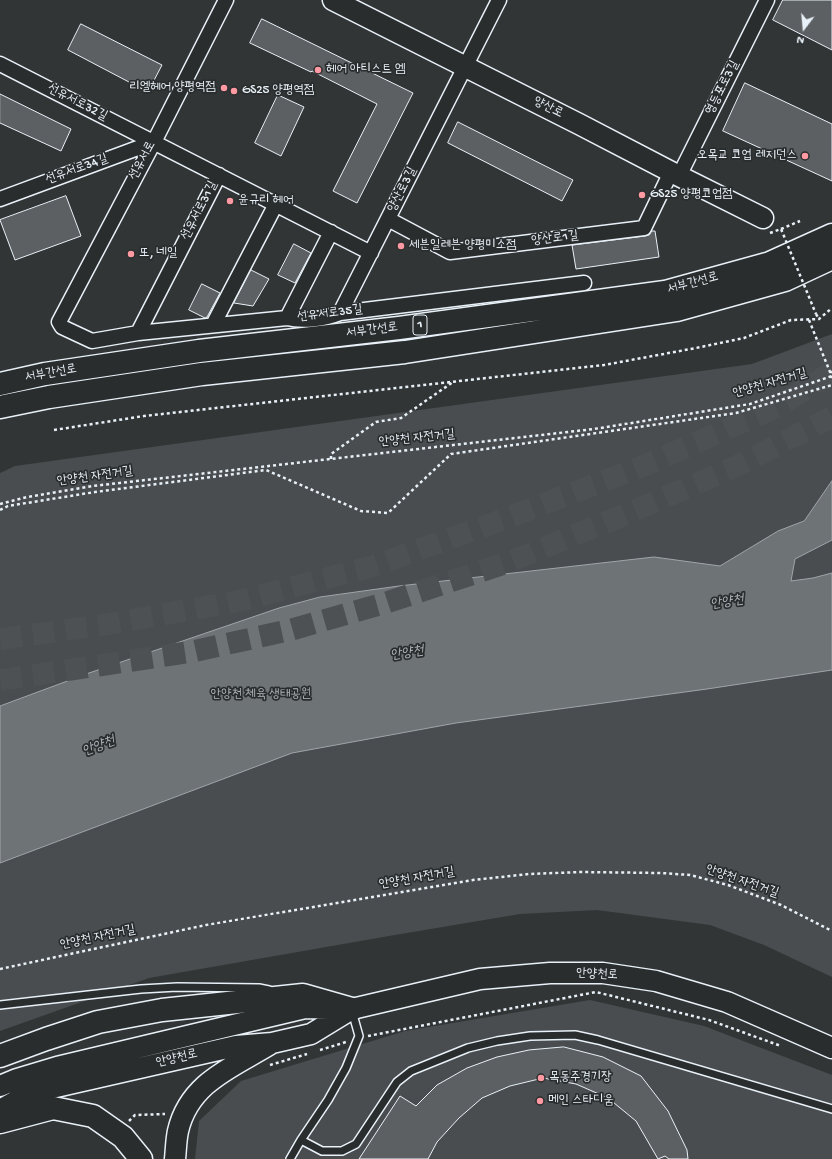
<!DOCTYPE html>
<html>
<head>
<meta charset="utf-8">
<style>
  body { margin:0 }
  #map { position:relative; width:832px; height:1159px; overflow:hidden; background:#323536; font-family:"Gochi Hand",sans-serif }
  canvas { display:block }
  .north { position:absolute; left:784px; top:8px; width:40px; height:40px; -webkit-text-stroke:3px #2a2d2e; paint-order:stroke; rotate:196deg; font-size:11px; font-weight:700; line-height:16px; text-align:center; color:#e8f1f8 }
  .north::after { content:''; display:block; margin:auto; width:14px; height:18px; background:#e8f1f8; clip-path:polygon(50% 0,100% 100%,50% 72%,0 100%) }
</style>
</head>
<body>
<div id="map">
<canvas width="832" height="1159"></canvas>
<div class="north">N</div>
</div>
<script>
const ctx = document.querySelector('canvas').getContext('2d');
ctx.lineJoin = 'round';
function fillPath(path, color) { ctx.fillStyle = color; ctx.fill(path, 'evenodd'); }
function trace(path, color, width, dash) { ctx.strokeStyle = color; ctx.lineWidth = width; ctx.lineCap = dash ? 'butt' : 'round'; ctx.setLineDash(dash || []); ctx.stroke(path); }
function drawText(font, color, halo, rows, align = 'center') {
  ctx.font = font + ' "Gochi Hand","Poor Story",sans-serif'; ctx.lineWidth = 3.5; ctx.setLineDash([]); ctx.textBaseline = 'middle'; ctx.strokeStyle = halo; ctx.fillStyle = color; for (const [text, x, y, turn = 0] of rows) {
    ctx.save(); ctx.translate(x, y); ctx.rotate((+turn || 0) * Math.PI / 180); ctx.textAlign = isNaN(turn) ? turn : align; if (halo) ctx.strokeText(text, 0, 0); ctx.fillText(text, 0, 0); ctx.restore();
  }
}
const green = new Path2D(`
  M 832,334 L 832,977 L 764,945 L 710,925 L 597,910 L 520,914 L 389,936 L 149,978 L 0,1031 L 0,473 L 15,466 L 752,364 Z
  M 590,1000 L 704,1026 L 832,1075 L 832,1159 L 195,1159 L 199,1121 L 241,1081 L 405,1031 Z`);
const water = new Path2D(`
  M 832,481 L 832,540 L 795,559 L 791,581 L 813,578 L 832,573 L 832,670 L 707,689 L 456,723 L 292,753 L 0,863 L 0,706 L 89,673 L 279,608 L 320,597 L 399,586 L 654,557 L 720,566 L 778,531 L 804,521 Z`);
const building = new Path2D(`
  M 783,0 L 832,0 L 832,50 L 773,20 Z
  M 262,19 L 413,93 L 357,203 L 333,191 L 377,104 L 312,71 L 311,72 L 250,43 Z
  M 81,24 L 162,65 L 148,92 L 68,50 Z
  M 745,83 L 832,124 L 832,181 L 723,131 Z
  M 0,94 L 71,129 L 61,151 L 0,123 Z
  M 278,95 L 304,107 L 281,156 L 255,143 Z
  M 458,122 L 573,180 L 562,201 L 448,143 Z
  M 66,196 L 81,236 L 15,260 L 0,220 Z
  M 652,231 L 655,231 L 659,257 L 576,269 L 572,245 L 645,236 L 649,235 Z
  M 294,244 L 311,253 L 295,283 L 278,275 Z
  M 251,270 L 269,279 L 253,306 L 234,303 Z
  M 202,284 L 220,293 L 207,317 L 205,318 L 189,310 Z
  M 564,1047 L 603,1057 L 641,1076 L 668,1111 L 687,1150 L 688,1159 L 669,1159 L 665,1156 L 658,1159 L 636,1121 L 608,1098 L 576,1084 L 543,1078 L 510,1086 L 482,1098 L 459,1118 L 437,1142 L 428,1159 L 359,1159 L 400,1096 L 416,1106 L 437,1085 L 467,1068 L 497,1057 L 529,1050 Z`);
const highwayTunnel = new Path2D(`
  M 0,639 L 103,625 L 239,601 L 370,567 L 491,524 L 641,467 L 779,406 L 832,372
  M 0,680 L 190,652 L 290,630 L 385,603 L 509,562 L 624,515 L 737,466 L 832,417`);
const path = new Path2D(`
  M 781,229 L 800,221
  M 816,314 L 819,319
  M 809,320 L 830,372
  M 832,372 L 830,372 L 832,378
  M 54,430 L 144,416 L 604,365 L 696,348 L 744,338 L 791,320 L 819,319 L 832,308
  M 331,459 L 331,454 L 376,422 L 401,418 L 453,382
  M 0,504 L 27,497 L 93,486 L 594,429 L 750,404 L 832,376
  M 0,510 L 8,506 L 95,492 L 266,470 L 361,511 L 388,513 L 451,454 L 736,413 L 832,385
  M 0,969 L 206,925 L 473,880 L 529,874 L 581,872 L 661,873 L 690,875 L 728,885 L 781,905 L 832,931
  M 368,1036 L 596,992 L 709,1020 L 781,1046
  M 320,1050 L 346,1042
  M 270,1065 L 307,1054
  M 129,1121 L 135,1115 L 165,1114`);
const lane = new Path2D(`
  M 0,1005 L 141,989 L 177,987 L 259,988 L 269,990
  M 301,1140 L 322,1151 L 342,1151 L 356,1144 L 397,1082 L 411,1071 L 468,1048 L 497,1041 L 530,1036 L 575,1035 L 598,1040 L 832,1109
  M 290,1159 L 301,1140 L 328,1100 L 346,1068 L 359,1036 L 352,1011`);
const street = new Path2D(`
  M 226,0 L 154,142 L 59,322 L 62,327 L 92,341 L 138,333 L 287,318 C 303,322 325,319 340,313 L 584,283
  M 0,64 L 371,253
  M 679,176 L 767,0
  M 0,199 L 154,142
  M 388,219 L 450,252 L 644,228 L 671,172
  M 340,313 L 499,0
  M 287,318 L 331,232
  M 213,325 L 276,204
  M 138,333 L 219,175`);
const secondary = new Path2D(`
  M 333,0 L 579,124 L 679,176 L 763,218
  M 0,1086 L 17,1079 L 57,1067 L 305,1008 L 352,1009 L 480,979 L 550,973 L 603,973 L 656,981 L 727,1002 L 832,1048
  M 0,1110 L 23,1097 L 56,1087 L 236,1046 L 272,1043 L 311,1034 L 352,1009
  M 175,1159 C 176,1150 176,1140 178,1131 C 189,1083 231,1068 269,1045`);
const primary = new Path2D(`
  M 0,384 L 45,374 L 199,351 L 399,328 L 665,292 L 770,263 L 832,235
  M 0,407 L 49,397 L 202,374 L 405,352 L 677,310 L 785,280 L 832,258
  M 0,1056 L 46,1039 L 98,1022 L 162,1010 L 303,995 L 352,1009
  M 0,1122 L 53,1108 L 93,1116 L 123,1137 L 141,1159`);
const pathBridge = new Path2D(`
  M 770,233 L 781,229 L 816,314`);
const markers = [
  [318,70,4,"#ff9aa2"],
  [224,88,4,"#ff9aa2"],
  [234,91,4,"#ff9aa2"],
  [805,156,4,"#ff9aa2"],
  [642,195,4,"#ff9aa2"],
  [230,201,4,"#ff9aa2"],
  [401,246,4,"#ff9aa2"],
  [131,254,4,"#ff9aa2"],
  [541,1078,4,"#ff9aa2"],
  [540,1101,4,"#ff9aa2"]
];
const shields = [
  [420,325,14]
];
const shieldNames = [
  ["1",420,325]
];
const poiNames = [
  ["헤어 아티스트 엠",326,70],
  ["리엘헤어 양평역점",216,88,"right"],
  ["GS25 양평역점",242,91],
  ["오목교 코업 레지던스",797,156,"right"],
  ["GS25 양평코업점",650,195],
  ["윤규리 헤어",238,201],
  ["세븐일레븐 양평미소점",409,246],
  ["또, 네일",139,254],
  ["목동주경기장",549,1078],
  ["메인 스타디움",548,1101]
];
const streetNames = [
  ["영등포로3길",723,88,-63],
  ["선유서로32길",77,103,27],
  ["양산로",548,108,27],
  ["선유서로",143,161,-62],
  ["선유서로34길",77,170,-20],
  ["양산로3길",403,190,-63],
  ["선유서로31길",200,211,-63],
  ["양산로1길",555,239,-7],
  ["서부간선로",693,284,-15],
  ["선유서로35길",330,314,-7],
  ["서부간선로",372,331,-7],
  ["서부간선로",51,374,-10],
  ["안양천 자전거길",770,384,-16],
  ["안양천 자전거길",417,439,-6],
  ["안양천 자전거길",95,477,-8],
  ["안양천 자전거길",417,879,-10],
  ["안양천 자전거길",742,882,19],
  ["안양천 자전거길",98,938,-12],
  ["안양천로",597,975,3],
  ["안양천로",177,1059,-13]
];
const parkNames = [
  ["안양천 체육 생태공원",261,695]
];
const waterNames = [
  ["안양천",727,603,-9],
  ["안양천",407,654,-9],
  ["안양천",99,747,-21]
];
fillPath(green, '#494d4f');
fillPath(water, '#6e7376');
trace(water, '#9fa5aa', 1);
fillPath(building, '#5c6063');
trace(building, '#e8f1f8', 1);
trace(highwayTunnel, '#4d5153', 22, [22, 11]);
trace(lane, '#e8f1f8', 10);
trace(street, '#e8f1f8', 17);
trace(secondary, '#e8f1f8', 23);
trace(primary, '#e8f1f8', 25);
trace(path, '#e8f1f8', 2.5, [3, 3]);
trace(lane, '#2a2d2e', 7);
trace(street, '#2a2d2e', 14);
trace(secondary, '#2a2d2e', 20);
trace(primary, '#2a2d2e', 22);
trace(pathBridge, '#e8f1f8', 2.5, [3, 3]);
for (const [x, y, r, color] of markers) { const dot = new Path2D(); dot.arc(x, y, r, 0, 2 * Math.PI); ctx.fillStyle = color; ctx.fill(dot); trace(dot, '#2a2d2e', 1.5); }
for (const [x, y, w] of shields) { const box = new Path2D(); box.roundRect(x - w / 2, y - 10, w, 20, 3); ctx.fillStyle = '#2a2d2e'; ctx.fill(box); trace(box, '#e8f1f8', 1); }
drawText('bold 12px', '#e8f1f8', null, shieldNames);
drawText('13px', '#e8f1f8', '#2a2d2e', poiNames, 'left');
drawText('13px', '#e8f1f8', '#2a2d2e', streetNames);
drawText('13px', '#b0b8bd', '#2a2d2e', parkNames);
drawText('italic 14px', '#b1b8be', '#2a2d2e', waterNames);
</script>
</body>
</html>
